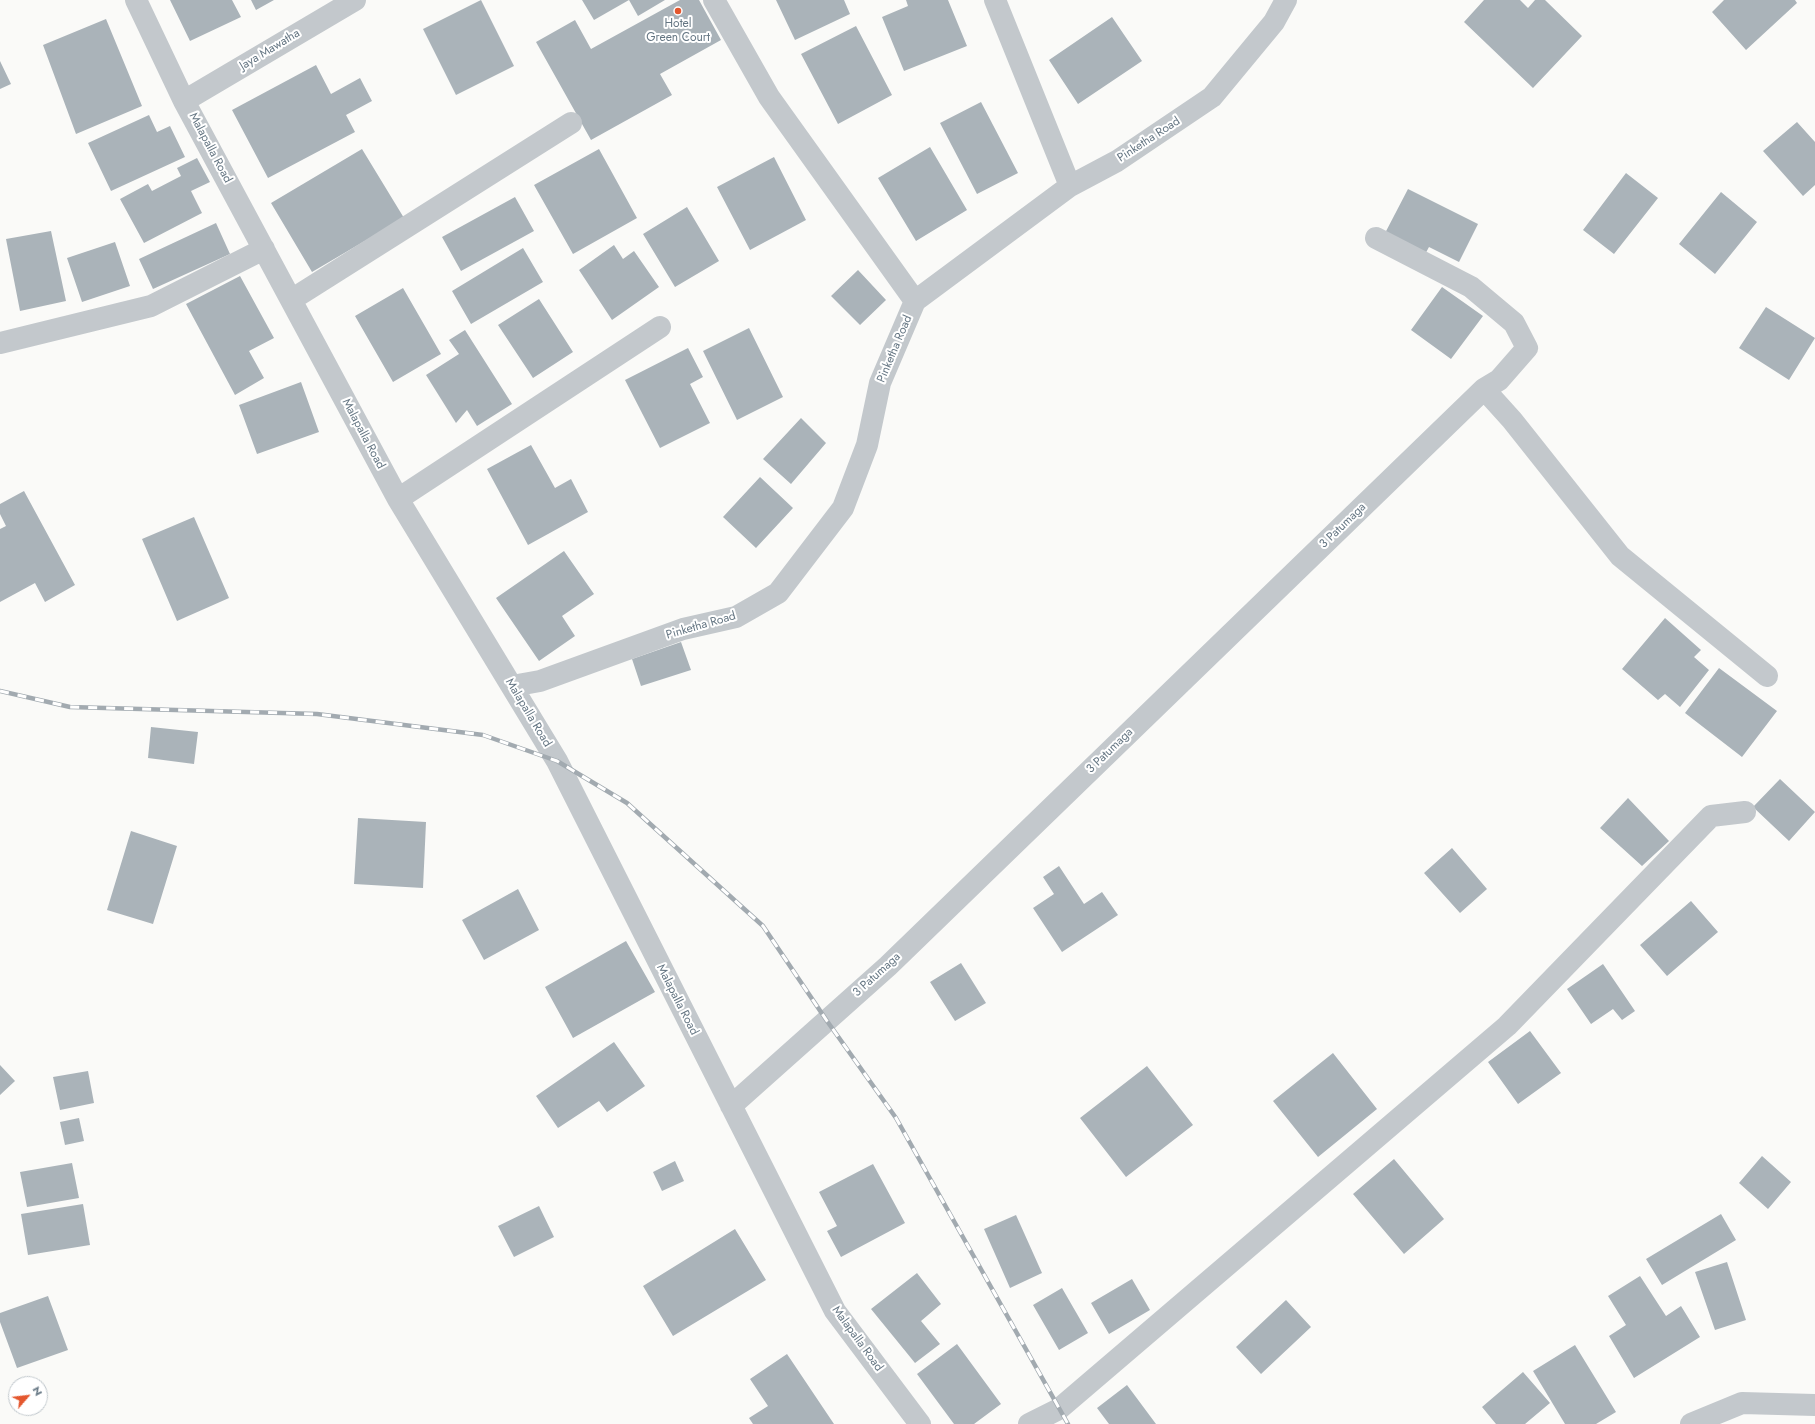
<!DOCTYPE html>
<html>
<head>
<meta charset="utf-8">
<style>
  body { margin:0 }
  #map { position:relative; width:1815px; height:1424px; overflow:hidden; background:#fafaf8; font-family:Jost,sans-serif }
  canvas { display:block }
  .north { position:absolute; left:8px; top:1376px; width:40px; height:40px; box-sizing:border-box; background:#fff; border:1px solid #c1c8cd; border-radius:50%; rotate:62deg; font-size:11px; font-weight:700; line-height:16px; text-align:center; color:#657683 }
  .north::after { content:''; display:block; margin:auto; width:14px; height:18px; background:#e4572e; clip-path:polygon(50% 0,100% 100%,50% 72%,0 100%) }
</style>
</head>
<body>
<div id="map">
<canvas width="1815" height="1424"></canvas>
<div class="north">N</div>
</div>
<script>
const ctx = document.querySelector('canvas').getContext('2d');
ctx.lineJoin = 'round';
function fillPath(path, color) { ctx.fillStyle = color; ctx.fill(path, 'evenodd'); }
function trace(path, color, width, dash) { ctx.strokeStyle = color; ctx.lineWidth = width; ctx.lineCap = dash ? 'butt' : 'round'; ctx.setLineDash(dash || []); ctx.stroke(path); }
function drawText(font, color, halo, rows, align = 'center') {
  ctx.font = font + ' Jost,sans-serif'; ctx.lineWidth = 4; ctx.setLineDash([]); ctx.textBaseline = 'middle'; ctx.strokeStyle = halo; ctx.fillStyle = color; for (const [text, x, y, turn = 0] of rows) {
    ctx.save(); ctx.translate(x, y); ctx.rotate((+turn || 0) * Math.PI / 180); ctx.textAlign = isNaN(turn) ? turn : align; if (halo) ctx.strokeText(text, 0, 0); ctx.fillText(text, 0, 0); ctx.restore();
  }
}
const building = new Path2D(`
  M 170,0 L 232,0 L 241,17 L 190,41 Z
  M 251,0 L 274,0 L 256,10 Z
  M 481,0 L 514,66 L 456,95 L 423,29 Z
  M 582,0 L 665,0 L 638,16 L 629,0 L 594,20 Z
  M 680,0 L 699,0 L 721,40 L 660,74 L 672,95 L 591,140 L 536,42 L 575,20 L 591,49 Z
  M 776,0 L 844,0 L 850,14 L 795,40 Z
  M 906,0 L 948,0 L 967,46 L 904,71 L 882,17 L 908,6 Z
  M 1484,0 L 1520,0 L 1528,8 L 1535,0 L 1545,0 L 1582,36 L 1533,88 L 1464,22 Z
  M 1724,0 L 1795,0 L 1797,3 L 1746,50 L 1712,12 Z
  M 1112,17 L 1142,61 L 1078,104 L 1049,60 Z
  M 106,19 L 142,106 L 76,134 L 43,45 Z
  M 856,26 L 892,95 L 838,124 L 801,54 Z
  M 0,61 L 11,84 L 0,89 Z
  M 316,65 L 331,94 L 360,78 L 372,101 L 346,115 L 355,132 L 268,178 L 232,110 Z
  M 981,102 L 1018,173 L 977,194 L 940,123 Z
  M 149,115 L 157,132 L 170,126 L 185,157 L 111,191 L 88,143 Z
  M 1797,122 L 1815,142 L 1815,185 L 1803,196 L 1763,151 Z
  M 930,147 L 967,210 L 916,241 L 878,178 Z
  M 362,149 L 404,218 L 312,272 L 271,203 Z
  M 599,149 L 637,218 L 573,254 L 534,185 Z
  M 774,157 L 806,220 L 750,250 L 717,187 Z
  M 197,158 L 210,182 L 191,191 L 202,213 L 144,243 L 120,199 L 148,184 L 152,191 L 181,176 L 177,168 Z
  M 1626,173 L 1658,198 L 1614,254 L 1583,230 Z
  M 1408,189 L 1478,224 L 1459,262 L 1429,247 L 1423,258 L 1383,237 Z
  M 1721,192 L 1757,222 L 1715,274 L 1679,244 Z
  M 515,197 L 534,231 L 461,271 L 442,237 Z
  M 687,207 L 719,261 L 675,287 L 643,234 Z
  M 216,223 L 230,254 L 153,289 L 139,259 Z
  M 51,231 L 66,301 L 20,311 L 6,239 Z
  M 115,242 L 130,286 L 82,302 L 67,258 Z
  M 614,245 L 623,259 L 634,251 L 659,287 L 612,320 L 579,270 Z
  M 523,248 L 543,282 L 471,324 L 452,291 Z
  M 858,270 L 886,300 L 860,325 L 831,296 Z
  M 240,276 L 274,338 L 249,351 L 264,378 L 235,395 L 186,304 Z
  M 1442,287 L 1483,316 L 1451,359 L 1411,330 Z
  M 403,288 L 441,354 L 393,382 L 355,316 Z
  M 539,299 L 573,352 L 533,378 L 498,325 Z
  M 1766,307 L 1815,338 L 1789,380 L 1739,348 Z
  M 749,328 L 783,397 L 737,420 L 703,351 Z
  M 465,330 L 512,404 L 477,426 L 467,410 L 456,423 L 426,375 L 459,354 L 449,340 Z
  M 688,348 L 703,377 L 690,384 L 710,423 L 660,448 L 625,380 Z
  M 301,382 L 319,432 L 257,454 L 239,405 Z
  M 801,418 L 826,443 L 791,484 L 763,459 Z
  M 531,445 L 555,488 L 571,479 L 588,512 L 528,545 L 487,469 Z
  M 760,477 L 793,508 L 756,548 L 723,517 Z
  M 24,491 L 75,585 L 45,602 L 35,583 L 0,602 L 0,529 L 6,526 L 0,514 L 0,504 Z
  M 194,517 L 229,598 L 177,621 L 142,539 Z
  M 564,551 L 594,594 L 562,616 L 575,636 L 539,661 L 496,598 Z
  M 1665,618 L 1701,650 L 1694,657 L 1709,670 L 1680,707 L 1665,694 L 1658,700 L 1622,669 Z
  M 681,642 L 691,670 L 641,686 L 632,659 Z
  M 1719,668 L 1777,711 L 1742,757 L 1685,713 Z
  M 151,727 L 198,732 L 194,764 L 148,758 Z
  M 1780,779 L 1815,812 L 1789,841 L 1753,807 Z
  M 1628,798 L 1669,841 L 1642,866 L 1600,828 Z
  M 358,818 L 426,822 L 423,888 L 354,884 Z
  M 131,831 L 177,846 L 153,924 L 107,910 Z
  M 1452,848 L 1487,889 L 1460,913 L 1424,873 Z
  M 1059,866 L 1084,904 L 1102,892 L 1118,915 L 1062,952 L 1033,908 L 1054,894 L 1043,877 Z
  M 518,889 L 539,930 L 484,960 L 462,920 Z
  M 1691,901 L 1718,932 L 1667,976 L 1640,945 Z
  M 626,941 L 655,992 L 573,1038 L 545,987 Z
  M 961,963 L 986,1003 L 955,1021 L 930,982 Z
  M 1603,964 L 1635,1011 L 1622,1020 L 1613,1009 L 1591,1024 L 1567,989 Z
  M 1530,1031 L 1561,1073 L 1518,1104 L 1488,1062 Z
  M 614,1042 L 645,1086 L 607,1112 L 599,1101 L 558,1128 L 536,1096 Z
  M 1333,1053 L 1377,1109 L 1318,1157 L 1273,1101 Z
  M 0,1065 L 15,1081 L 0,1095 Z
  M 1147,1066 L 1193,1125 L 1126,1177 L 1080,1118 Z
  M 88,1071 L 94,1103 L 60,1110 L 53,1077 Z
  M 79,1118 L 84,1141 L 65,1145 L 60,1122 Z
  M 1762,1156 L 1791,1182 L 1768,1209 L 1739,1183 Z
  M 1394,1159 L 1444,1219 L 1404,1254 L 1353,1194 Z
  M 675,1161 L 684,1181 L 662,1191 L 653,1172 Z
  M 72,1163 L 79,1198 L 27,1207 L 20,1172 Z
  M 873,1164 L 905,1223 L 841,1257 L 827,1231 L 837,1226 L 819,1192 Z
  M 83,1204 L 90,1245 L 28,1255 L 21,1214 Z
  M 539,1206 L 554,1237 L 514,1257 L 498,1226 Z
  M 1721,1214 L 1736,1240 L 1662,1285 L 1646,1259 Z
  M 1016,1215 L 1042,1273 L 1010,1288 L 984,1229 Z
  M 735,1229 L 766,1280 L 673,1336 L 643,1286 Z
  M 1727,1262 L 1746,1320 L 1715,1330 L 1695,1272 Z
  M 917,1273 L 941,1304 L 921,1321 L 940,1344 L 915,1363 L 871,1309 Z
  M 1640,1276 L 1666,1316 L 1681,1306 L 1700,1337 L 1634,1378 L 1609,1336 L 1626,1325 L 1608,1296 Z
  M 1132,1279 L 1150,1310 L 1109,1334 L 1091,1303 Z
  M 1062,1288 L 1088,1333 L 1059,1350 L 1033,1305 Z
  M 48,1296 L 68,1350 L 17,1368 L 0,1322 L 0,1313 Z
  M 1286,1300 L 1311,1327 L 1261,1374 L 1236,1347 Z
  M 957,1344 L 1001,1404 L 974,1424 L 954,1424 L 917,1374 Z
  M 1575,1345 L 1616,1412 L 1596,1424 L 1565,1424 L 1533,1371 Z
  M 787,1354 L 834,1424 L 753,1424 L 749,1418 L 768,1406 L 750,1379 Z
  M 1523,1372 L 1550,1403 L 1525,1424 L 1496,1424 L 1482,1407 Z
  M 1127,1385 L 1156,1424 L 1109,1424 L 1097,1408 Z`);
const minor = new Path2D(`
  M 136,0 L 184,101 L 398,499 L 557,761 L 835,1311 L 920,1424
  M 714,0 L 769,97 L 915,301
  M 995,0 L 1070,186
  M 184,101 L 355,0
  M 291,300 L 571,123
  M 0,343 L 151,306 L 264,249
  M 1484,389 L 1512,420 L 1620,556 L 1767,676
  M 398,499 L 660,327
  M 512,686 L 540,681 L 683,629 L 736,617 L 778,593 L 843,508 L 867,445 L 880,383 L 915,301 L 1070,186 L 1117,161 L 1212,97 L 1274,22 L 1286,0
  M 731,1106 L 888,966 L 1484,389 L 1499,380 L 1527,348 L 1514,323 L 1471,287 L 1376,238
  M 1029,1424 L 1059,1409 L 1507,1026 L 1711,816 L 1745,812
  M 1691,1424 L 1742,1403 L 1815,1405`);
const rail = new Path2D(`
  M 0,691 L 70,707 L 317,714 L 483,735 L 557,761 L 627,803 L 763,926 L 827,1021 L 896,1118 L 1068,1424`);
const markers = [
  [678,11,4,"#e4572e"]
];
const poiNames = [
  ["Hotel",678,24],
  ["Green Court",678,38]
];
const streetNames = [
  ["Jaya Mawatha",270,50,-31],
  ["Pinketha Road",1149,140,-33],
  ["Malapalla Road",210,148,62],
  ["Pinketha Road",895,349,-67],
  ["Malapalla Road",363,434,62],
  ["3 Patumaga",1343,526,-44],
  ["Pinketha Road",701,626,-16],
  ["Malapalla Road",528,713,59],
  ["3 Patumaga",1110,751,-44],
  ["3 Patumaga",877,975,-42],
  ["Malapalla Road",677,1000,63],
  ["Malapalla Road",857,1339,54]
];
fillPath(building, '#aab3b9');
trace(minor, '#c3c8cc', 22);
trace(rail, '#a2aab0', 4.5);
trace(rail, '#fff', 3, [9]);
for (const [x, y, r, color] of markers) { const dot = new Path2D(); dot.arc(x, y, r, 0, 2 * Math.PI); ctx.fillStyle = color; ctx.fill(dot); trace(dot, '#fff', 1.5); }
drawText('12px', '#657683', '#fff', poiNames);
drawText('12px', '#657683', '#fff', streetNames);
</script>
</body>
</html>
